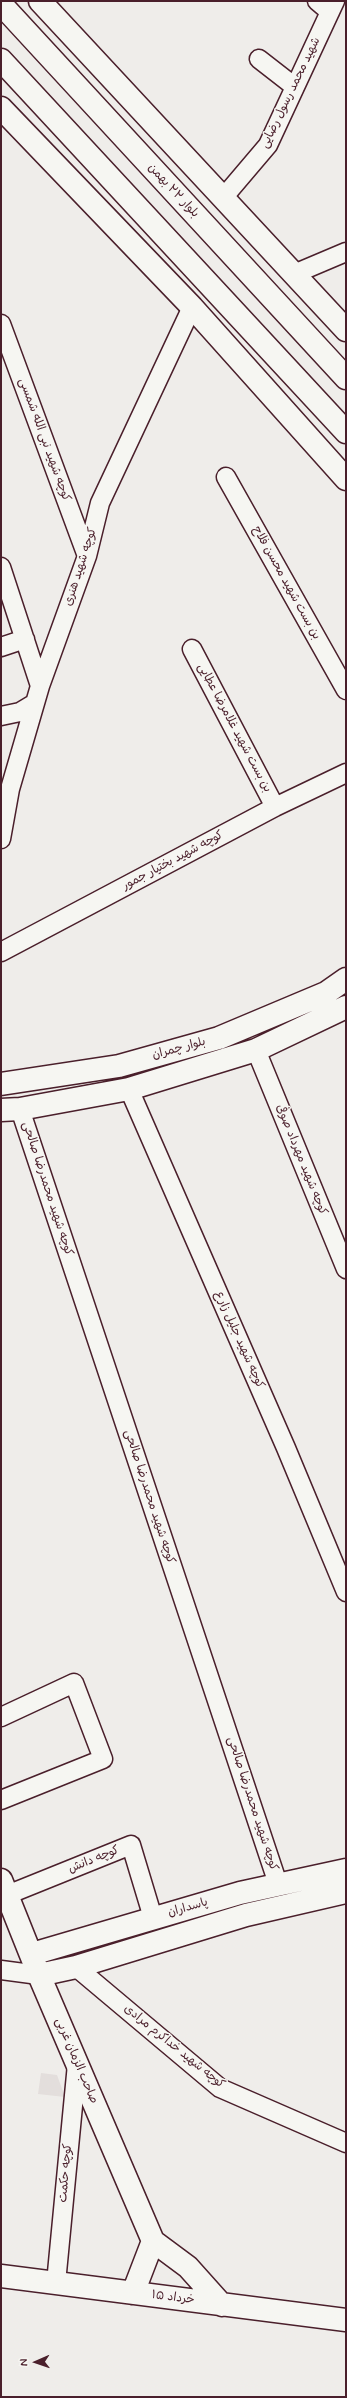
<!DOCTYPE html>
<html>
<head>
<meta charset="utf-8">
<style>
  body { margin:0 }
  #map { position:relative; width:347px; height:2398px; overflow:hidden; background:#efedea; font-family:Mynerve,sans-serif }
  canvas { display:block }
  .frame { position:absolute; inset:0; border:2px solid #4a1f2b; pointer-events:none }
  .north { position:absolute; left:16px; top:2342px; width:40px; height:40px; -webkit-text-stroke:3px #f6f6f2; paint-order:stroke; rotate:268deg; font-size:11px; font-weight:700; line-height:16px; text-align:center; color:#4a1f2b }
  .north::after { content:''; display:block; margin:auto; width:14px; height:18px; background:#4a1f2b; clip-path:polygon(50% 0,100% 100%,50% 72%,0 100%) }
</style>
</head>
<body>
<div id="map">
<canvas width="347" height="2398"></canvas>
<div class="frame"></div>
<div class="north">N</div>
</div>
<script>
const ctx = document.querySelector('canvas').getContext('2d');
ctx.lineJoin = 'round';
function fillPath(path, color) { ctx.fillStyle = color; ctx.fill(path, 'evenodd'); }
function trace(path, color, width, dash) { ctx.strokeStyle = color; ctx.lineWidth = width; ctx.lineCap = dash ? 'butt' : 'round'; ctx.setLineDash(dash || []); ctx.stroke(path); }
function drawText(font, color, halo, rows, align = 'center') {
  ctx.font = font + ' Mynerve,"Playpen Sans Arabic",sans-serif'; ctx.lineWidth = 3; ctx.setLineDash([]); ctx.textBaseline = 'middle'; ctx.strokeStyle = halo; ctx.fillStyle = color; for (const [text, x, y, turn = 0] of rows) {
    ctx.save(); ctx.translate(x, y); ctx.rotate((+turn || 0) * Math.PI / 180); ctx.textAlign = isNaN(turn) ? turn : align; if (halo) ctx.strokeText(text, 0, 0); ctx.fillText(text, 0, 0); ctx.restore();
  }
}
const built = new Path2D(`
  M 41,2073 L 57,2075 L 65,2097 L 38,2094 Z`);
const street = new Path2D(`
  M 317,1 L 330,12
  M 259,59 L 295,87
  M 223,198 L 268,145 L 335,1
  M 294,274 L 346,252
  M 1,324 L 87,556
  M 226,477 L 346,690
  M 1,567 L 40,686
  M 1,647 L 25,639
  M 192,649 L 275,807
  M 1,716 L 20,712 L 35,703
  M 1,839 L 10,789 L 40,686 L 87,556 L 100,503 L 192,307
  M 1,952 L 275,807 L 346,773
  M 256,1050 L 346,1269
  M 129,1089 L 286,1448 L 346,1592
  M 20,1109 L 278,1884
  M 1,1717 L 74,1683 L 103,1759 L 1,1800
  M 7,1895 L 131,1845 L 153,1918
  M 76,1967 L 220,2088 L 346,2143
  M 1,1970 L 39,1975
  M 56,2283 L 77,2064`);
const secondary = new Path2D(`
  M 40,1 L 346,330
  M 1,108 L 192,307 L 346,479
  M 1,1084 L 119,1066 L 219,1038 L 326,993 L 346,979
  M 1,1110 L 20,1109 L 129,1089 L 256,1050 L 346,1007
  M 1,1880 L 39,1975 L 153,2241
  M 32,1954 L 240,1893 L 346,1870
  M 39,1975 L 76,1967 L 246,1915 L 346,1892
  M 153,2241 L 188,2267 L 222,2305
  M 1,2276 L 346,2320
  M 133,2293 L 153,2241`);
const primary = new Path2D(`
  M 1,4 L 346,378
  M 1,60 L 346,432`);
const streetNames = [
  ["شهید محمد رسول رضایی",291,93,-64],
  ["بلوار ۲۲ بهمن",173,191,47],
  ["کوچه شهید نبی الله شمسی",44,440,70],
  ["کوچه شهید هنری",81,567,-72],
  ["بن بست شهید محسن فلاح",286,583,61],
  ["بن بست شهید غلامرضا عطایی",234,728,62],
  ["کوچه شهید بختیار جمور",173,861,-28],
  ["بلوار چمران",179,1049,-15],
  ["کوچه شهید مهرداد صوفی",301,1160,68],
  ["کوچه شهید محمدرضا صالحی",47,1189,72],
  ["کوچه شهید جلیل زارع",239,1340,66],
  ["کوچه شهید محمدرضا صالحی",149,1497,72],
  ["کوچه شهید محمدرضا صالحی",252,1804,72],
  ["کوچه دانش",94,1860,-22],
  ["پاسداران",188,1908,-16],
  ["کوچه شهید خداکرم مرادی",174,2047,39],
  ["صاحب الزمان غربی",76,2061,67],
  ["کوچه حکمت",66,2173,-85],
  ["۱۵ خرداد",173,2298,7]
];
fillPath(built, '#e3dedc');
trace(street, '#4a1f2b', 21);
trace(secondary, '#4a1f2b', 25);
trace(primary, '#4a1f2b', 25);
trace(street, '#f6f6f2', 18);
trace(secondary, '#f6f6f2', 22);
trace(primary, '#f6f6f2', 22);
drawText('12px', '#4a1f2b', '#f6f6f2', streetNames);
</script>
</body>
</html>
